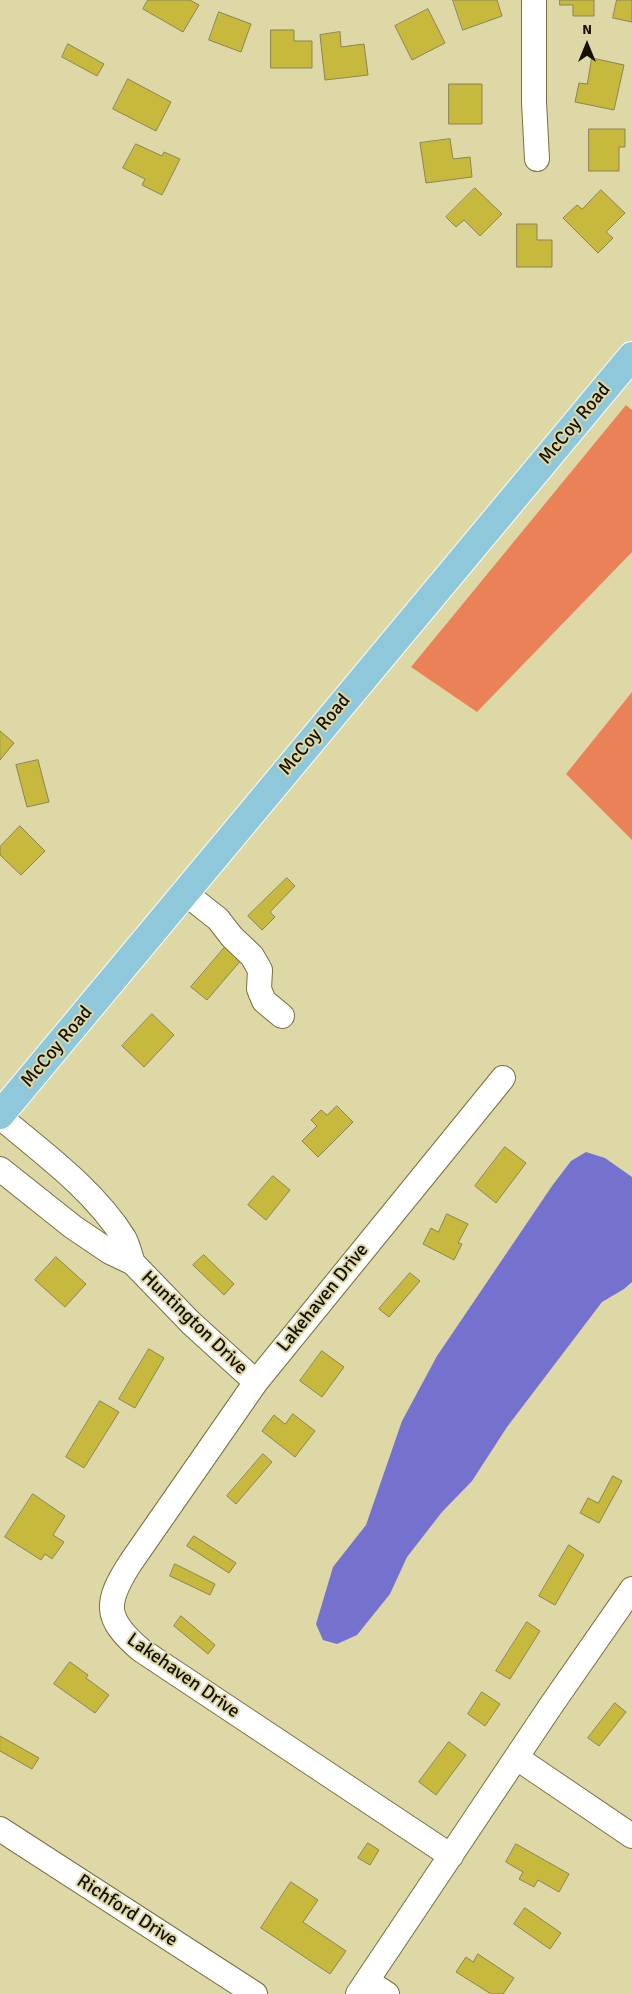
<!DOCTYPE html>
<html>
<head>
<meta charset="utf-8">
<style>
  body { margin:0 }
  #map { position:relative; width:632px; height:1994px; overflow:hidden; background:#ded8a6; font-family:Signika,sans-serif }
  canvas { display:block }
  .north { position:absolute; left:562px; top:20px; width:50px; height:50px; -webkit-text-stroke:4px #ded8a6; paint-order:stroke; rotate:0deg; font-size:14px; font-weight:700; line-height:20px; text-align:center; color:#131001 }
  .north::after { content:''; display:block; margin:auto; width:18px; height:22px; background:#131001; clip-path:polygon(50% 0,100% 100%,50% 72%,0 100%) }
</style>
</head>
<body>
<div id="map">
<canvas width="632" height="1994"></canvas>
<div class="north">N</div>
</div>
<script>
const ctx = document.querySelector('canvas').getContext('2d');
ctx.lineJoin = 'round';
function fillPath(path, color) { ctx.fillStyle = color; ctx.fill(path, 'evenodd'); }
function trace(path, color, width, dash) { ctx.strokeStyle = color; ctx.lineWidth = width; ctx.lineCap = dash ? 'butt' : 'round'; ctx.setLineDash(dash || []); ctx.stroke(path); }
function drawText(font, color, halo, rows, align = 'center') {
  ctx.font = font + ' Signika,sans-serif'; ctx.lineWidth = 4; ctx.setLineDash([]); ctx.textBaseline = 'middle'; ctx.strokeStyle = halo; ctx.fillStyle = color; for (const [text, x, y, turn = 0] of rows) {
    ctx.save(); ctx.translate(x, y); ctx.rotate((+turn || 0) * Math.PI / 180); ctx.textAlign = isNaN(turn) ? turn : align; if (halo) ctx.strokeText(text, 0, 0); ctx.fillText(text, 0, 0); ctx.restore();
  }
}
const forest = new Path2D(`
  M 626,405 L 632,410 L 632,552 L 477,712 L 411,667 Z
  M 632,692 L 632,840 L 566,774 Z`);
const water = new Path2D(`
  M 586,1152 L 605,1158 L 632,1177 L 632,1282 L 624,1289 L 602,1302 L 507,1427 L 472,1481 L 442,1512 L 407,1557 L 390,1594 L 357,1635 L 337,1644 L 323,1640 L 316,1624 L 333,1567 L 366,1525 L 402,1421 L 437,1356 L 552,1186 L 571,1161 Z`);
const building = new Path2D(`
  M 148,0 L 190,0 L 199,5 L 183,32 L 143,9 Z
  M 453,0 L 497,0 L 502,16 L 463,30 Z
  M 560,0 L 594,0 L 594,16 L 573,16 L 573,5 L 560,5 Z
  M 617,0 L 632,0 L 632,22 L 613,18 Z
  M 428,9 L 445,43 L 412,60 L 395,26 Z
  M 219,12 L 251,24 L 241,52 L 209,40 Z
  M 271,30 L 294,30 L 294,41 L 312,41 L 312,68 L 271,68 Z
  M 340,32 L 341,47 L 364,44 L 368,75 L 325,80 L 320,35 Z
  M 68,44 L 104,64 L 97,76 L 62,57 Z
  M 592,58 L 624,65 L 614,110 L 575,102 L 579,83 L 587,84 Z
  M 128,79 L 171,102 L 156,131 L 113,109 Z
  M 449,84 L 482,84 L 482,124 L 449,124 Z
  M 589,129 L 625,129 L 625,147 L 619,147 L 619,171 L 589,171 Z
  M 450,139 L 453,159 L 470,157 L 472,177 L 426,183 L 420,143 Z
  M 136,144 L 162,156 L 164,152 L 180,159 L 162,195 L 142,185 L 145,179 L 123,168 Z
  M 475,188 L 502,214 L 480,236 L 464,220 L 456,227 L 446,217 Z
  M 601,190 L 625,213 L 606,232 L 613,238 L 598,253 L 563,218 L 577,205 L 582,209 Z
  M 517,224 L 537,224 L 537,240 L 552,240 L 552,267 L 517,267 Z
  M 0,731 L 14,743 L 0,760 Z
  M 38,760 L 49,802 L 27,807 L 16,765 Z
  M 20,826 L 45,851 L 21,875 L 0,855 L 0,847 Z
  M 287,878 L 295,886 L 270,912 L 275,917 L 262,930 L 248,916 Z
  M 226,946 L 242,959 L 207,1000 L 191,987 Z
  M 152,1014 L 174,1035 L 144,1067 L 122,1046 Z
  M 337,1106 L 353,1122 L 318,1157 L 302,1141 L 317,1126 L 311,1120 L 321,1110 L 327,1115 Z
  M 505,1147 L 526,1163 L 496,1203 L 475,1186 Z
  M 273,1176 L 290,1190 L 266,1220 L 248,1205 Z
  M 447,1214 L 468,1224 L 458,1243 L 462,1244 L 454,1260 L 423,1244 L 431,1228 L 438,1232 Z
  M 204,1255 L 234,1284 L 224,1295 L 193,1265 Z
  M 56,1257 L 86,1284 L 65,1307 L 35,1280 Z
  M 410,1273 L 420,1281 L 389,1317 L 379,1309 Z
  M 149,1349 L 164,1358 L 135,1408 L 119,1399 Z
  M 322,1351 L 344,1367 L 322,1397 L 300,1381 Z
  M 100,1401 L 119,1412 L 84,1468 L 66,1457 Z
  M 293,1414 L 315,1431 L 295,1457 L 262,1431 L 274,1415 L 285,1424 Z
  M 263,1454 L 272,1462 L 236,1504 L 227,1496 Z
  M 613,1476 L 622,1481 L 599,1523 L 580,1513 L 588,1498 L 598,1503 Z
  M 33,1494 L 65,1516 L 53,1535 L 64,1542 L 52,1559 L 45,1554 L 41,1560 L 5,1537 Z
  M 194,1536 L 236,1563 L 229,1573 L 187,1546 Z
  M 569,1545 L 584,1555 L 555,1605 L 539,1596 Z
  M 175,1564 L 215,1584 L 210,1595 L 170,1576 Z
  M 181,1616 L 215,1645 L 208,1654 L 174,1626 Z
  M 527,1622 L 540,1631 L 510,1679 L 496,1671 Z
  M 70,1662 L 88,1675 L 86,1678 L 109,1695 L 95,1713 L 54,1684 Z
  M 482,1692 L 500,1704 L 485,1726 L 468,1714 Z
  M 615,1703 L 626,1712 L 599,1746 L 588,1738 Z
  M 0,1736 L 39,1758 L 32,1769 L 0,1751 Z
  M 449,1742 L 466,1755 L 436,1795 L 419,1782 Z
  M 368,1843 L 379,1850 L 370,1865 L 358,1858 Z
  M 516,1844 L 569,1874 L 559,1892 L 538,1880 L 534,1887 L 519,1879 L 523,1872 L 506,1862 Z
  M 291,1882 L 318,1900 L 303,1922 L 346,1951 L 330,1974 L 261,1928 Z
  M 525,1908 L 561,1933 L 550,1949 L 514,1924 Z
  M 478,1954 L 514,1978 L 503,1994 L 491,1994 L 456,1972 L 466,1957 L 473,1962 Z`);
const minor = new Path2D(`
  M 534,0 L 534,102 L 537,159
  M 185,893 L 218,919 L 232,937 L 252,956 L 260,970 L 259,989 L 264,1001 L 282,1016
  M 0,1117 C 42,1152 94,1190 124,1238 C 128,1245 130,1255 133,1263
  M 0,1169 L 73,1227 L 110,1252 L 133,1263 L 191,1323 L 256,1382
  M 517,1758 L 632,1836
  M 0,1829 L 255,1994
  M 451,1856 L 141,1650 C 103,1618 105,1602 131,1562 L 256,1382 L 503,1078
  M 367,1981 L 387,1994
  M 358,1994 L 550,1707 L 632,1589`);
const major = new Path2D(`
  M 0,1115 L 632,356`);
const streetNames = [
  ["McCoy Road",575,424,-50],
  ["McCoy Road",315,735,-50],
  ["McCoy Road",57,1047,-50],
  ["Lakehaven Drive",323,1298,-51],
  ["Huntington Drive",194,1323,44],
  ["Lakehaven Drive",183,1676,35],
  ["Richford Drive",127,1911,33]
];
fillPath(forest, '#eb8257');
fillPath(water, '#7471cf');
fillPath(building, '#c7b93d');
trace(building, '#898455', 1);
trace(minor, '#777142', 26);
trace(major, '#fff', 30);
trace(minor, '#fff', 24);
trace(major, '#90c8db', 28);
drawText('19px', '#131001', '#ded8a6', streetNames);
</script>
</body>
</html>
